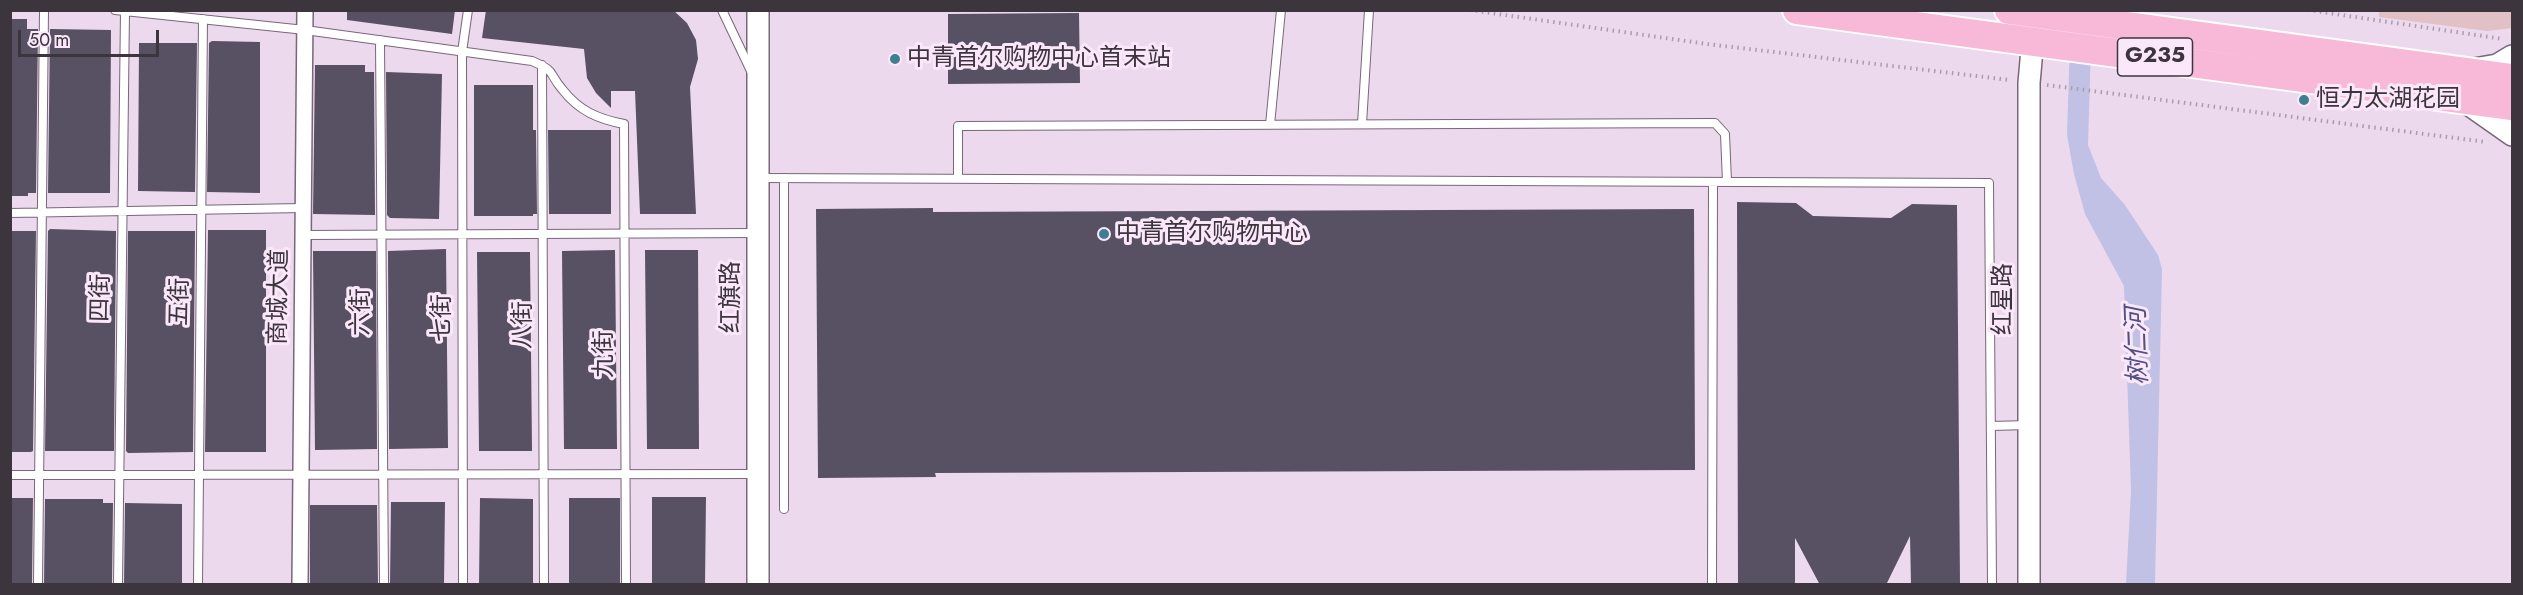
<!DOCTYPE html>
<html>
<head>
<meta charset="utf-8">
<style>
  body { margin:0 }
  #map { position:relative; width:2523px; height:595px; overflow:hidden; background:#edd9ed; font-family:Jost,sans-serif }
  canvas { display:block }
  .frame { position:absolute; inset:0; border:12px solid #3d353d; pointer-events:none }
  .scale { position:absolute; left:18px; top:30px; width:141px; height:27px; box-sizing:border-box; border:3px solid #3d353d; border-top:0; padding-left:8px; font-size:18px; line-height:21px; white-space:nowrap; color:#3d353d; -webkit-text-stroke:4px #fae7fa; paint-order:stroke }
</style>
</head>
<body>
<div id="map">
<canvas width="2523" height="595"></canvas>
<div class="frame"></div>
<div class="scale">50 m</div>
</div>
<script>
const ctx = document.querySelector('canvas').getContext('2d');
ctx.lineJoin = 'round';
function fillPath(path, color) { ctx.fillStyle = color; ctx.fill(path, 'evenodd'); }
function trace(path, color, width, dash) { ctx.strokeStyle = color; ctx.lineWidth = width; ctx.lineCap = dash ? 'butt' : 'round'; ctx.setLineDash(dash || []); ctx.stroke(path); }
function drawText(font, color, halo, rows, align = 'center') {
  ctx.font = font + ' Jost,"Noto Sans SC",sans-serif'; ctx.lineWidth = 6; ctx.setLineDash([]); ctx.textBaseline = 'middle'; ctx.strokeStyle = halo; ctx.fillStyle = color; for (const [text, x, y, turn = 0] of rows) {
    ctx.save(); ctx.translate(x, y); ctx.rotate((+turn || 0) * Math.PI / 180); ctx.textAlign = isNaN(turn) ? turn : align; if (halo) ctx.strokeText(text, 0, 0); ctx.fillText(text, 0, 0); ctx.restore();
  }
}
const green = new Path2D(`
  M 2379,11 L 2512,11 L 2512,28 L 2487,31 L 2379,17 Z`);
const water = new Path2D(`
  M 2071,11 L 2092,11 L 2088,145 L 2101,178 L 2125,205 L 2158,255 L 2162,269 L 2155,584 L 2126,584 L 2131,491 L 2124,286 L 2085,214 L 2074,174 L 2067,135 Z`);
const building = new Path2D(`
  M 347,10 L 455,10 L 452,34 L 347,20 Z
  M 486,10 L 673,10 L 687,23 L 696,40 L 698,59 L 690,87 L 696,214 L 640,214 L 635,91 L 611,91 L 611,108 L 596,93 L 587,78 L 584,49 L 482,38 Z
  M 1079,13 L 1080,83 L 948,84 L 948,14 Z
  M 10,19 L 27,19 L 27,29 L 38,29 L 36,193 L 28,193 L 28,196 L 10,196 Z
  M 50,29 L 111,30 L 110,193 L 48,193 Z
  M 212,41 L 260,42 L 260,193 L 207,192 L 209,43 Z
  M 139,43 L 197,43 L 195,192 L 138,191 Z
  M 315,65 L 365,65 L 365,72 L 374,72 L 375,215 L 313,214 Z
  M 386,72 L 442,74 L 439,219 L 390,218 L 387,215 Z
  M 474,85 L 533,85 L 533,130 L 536,130 L 537,214 L 533,214 L 533,216 L 474,216 Z
  M 548,130 L 611,130 L 611,214 L 549,214 Z
  M 1737,202 L 1796,203 L 1813,216 L 1891,218 L 1912,204 L 1957,205 L 1960,585 L 1911,585 L 1910,536 L 1886,585 L 1820,585 L 1795,538 L 1795,585 L 1738,585 Z
  M 933,208 L 933,212 L 1694,209 L 1695,470 L 935,473 L 936,477 L 818,478 L 816,209 Z
  M 50,229 L 116,231 L 114,451 L 45,451 L 48,231 Z
  M 208,230 L 266,230 L 266,452 L 205,452 Z
  M 10,231 L 36,231 L 33,451 L 31,452 L 10,452 Z
  M 128,231 L 195,231 L 193,452 L 128,453 L 126,451 Z
  M 446,249 L 448,448 L 389,449 L 388,251 Z
  M 615,250 L 617,449 L 564,449 L 562,251 Z
  M 645,250 L 698,250 L 699,449 L 647,449 Z
  M 313,251 L 376,251 L 377,449 L 315,450 Z
  M 477,252 L 530,252 L 532,451 L 479,451 Z
  M 652,497 L 706,497 L 705,585 L 652,585 Z
  M 10,498 L 33,498 L 32,585 L 10,585 Z
  M 480,498 L 533,499 L 533,585 L 479,585 Z
  M 569,498 L 620,498 L 620,585 L 569,585 Z
  M 45,499 L 103,499 L 103,503 L 113,503 L 112,585 L 44,585 Z
  M 391,502 L 445,502 L 444,585 L 390,585 Z
  M 125,503 L 182,504 L 182,585 L 124,585 Z
  M 310,505 L 377,505 L 378,585 L 310,585 Z`);
const path = new Path2D(`
  M 1470,10 L 1707,44 L 2010,80
  M 2308,10 L 2503,39
  M 2047,85 L 2486,142`);
const lane = new Path2D(`
  M 115,10 L 305,30 L 532,61 C 557,72 547,71 562,89 C 579,111 598,119 624,124 L 626,584
  M 722,10 L 751,71
  M 380,40 L 384,584
  M 542,65 L 544,584
  M 1362,124 L 1369,10
  M 1270,125 L 1281,10
  M 759,178 L 1989,183 L 1992,584
  M 784,178 L 784,509
  M 958,179 L 958,126 L 1715,123 L 1725,134 L 1727,182
  M 10,213 L 303,208
  M 303,235 L 758,233
  M 1991,426 L 2029,425
  M 10,475 L 756,474
  M 38,584 L 44,10
  M 118,584 L 125,11
  M 198,584 L 203,19
  M 463,584 L 462,52 L 468,10
  M 1712,584 L 1713,182`);
const street = new Path2D(`
  M 300,584 L 305,10`);
const secondary = new Path2D(`
  M 2474,69 L 2497,65 L 2512,56
  M 2465,102 L 2512,135
  M 758,584 L 758,10
  M 2029,584 L 2029,83 L 2034,27`);
const highway = new Path2D(`
  M 1797,10 L 2512,106
  M 2009,10 L 2512,78`);
const markers = [
  [895,59,6,"#3d7f90"],
  [2304,100,6,"#3d7f90"],
  [1104,234,6,"#3d7f90"]
];
const shields = [
  [2155,57,75]
];
const shieldNames = [
  ["G235",2155,57]
];
const poiNames = [
  ["中青首尔购物中心首末站",907,59],
  ["恒力太湖花园",2316,100],
  ["中青首尔购物中心",1116,234]
];
const streetNames = [
  ["商城大道",280,297,-89],
  ["红旗路",732,297,-90],
  ["四街",102,298,-89],
  ["红星路",2004,299,-90],
  ["五街",181,302,-89],
  ["六街",362,312,-90],
  ["七街",443,318,-90],
  ["八街",524,325,-90],
  ["九街",605,354,-90]
];
const waterNames = [
  ["树仁河",2139,346,-92]
];
fillPath(green, '#e1c1c5');
fillPath(water, '#c0c1e5');
fillPath(building, '#585063');
trace(lane, '#786778', 10);
trace(street, '#786778', 18);
trace(secondary, '#786778', 24);
trace(highway, '#fff', 32);
trace(path, '#ab9cab', 4, [1.5, 4.5]);
trace(lane, '#fff', 8);
trace(street, '#fff', 15);
trace(secondary, '#fff', 21);
trace(highway, '#f8b9d8', 28);
for (const [x, y, r, color] of markers) { const dot = new Path2D(); dot.arc(x, y, r, 0, 2 * Math.PI); ctx.fillStyle = color; ctx.fill(dot); trace(dot, '#fae7fa', 2); }
for (const [x, y, w] of shields) { const box = new Path2D(); box.roundRect(x - w / 2, y - 19, w, 38, 4.5); ctx.fillStyle = '#fae7fa'; ctx.fill(box); trace(box, '#3d353d', 1.5); }
drawText('bold 22px', '#3d353d', null, shieldNames);
drawText('24px', '#3d353d', '#fae7fa', poiNames, 'left');
drawText('24px', '#3d353d', '#fae7fa', streetNames);
drawText('italic 26px', '#515182', '#fae7fa', waterNames);
</script>
</body>
</html>
